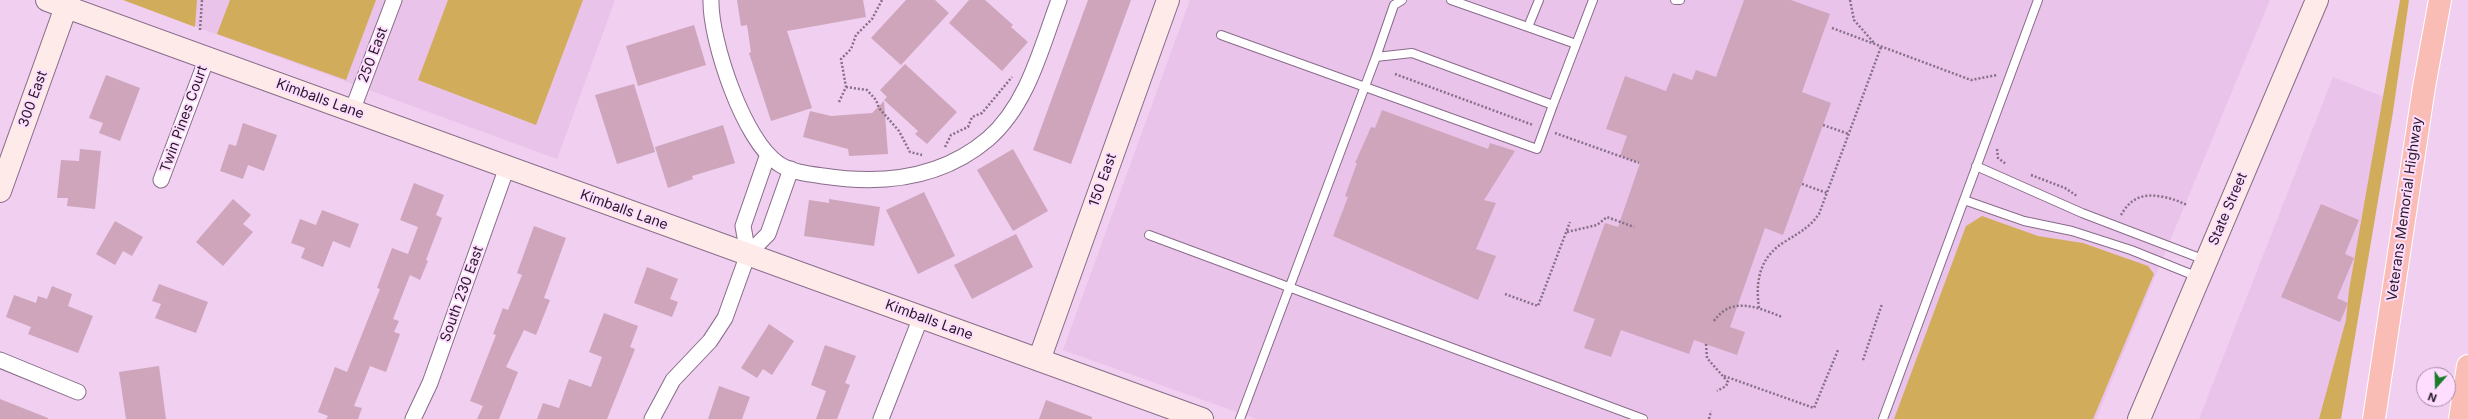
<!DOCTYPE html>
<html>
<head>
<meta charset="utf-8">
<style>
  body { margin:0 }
  #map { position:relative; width:2468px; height:419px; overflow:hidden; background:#f0cff1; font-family:Inter,sans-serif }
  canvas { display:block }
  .north { position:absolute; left:2416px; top:367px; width:40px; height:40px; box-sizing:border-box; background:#feddff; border:1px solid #a78ea8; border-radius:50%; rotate:200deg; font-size:11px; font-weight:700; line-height:16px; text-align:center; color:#241825 }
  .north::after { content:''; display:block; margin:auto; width:14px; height:18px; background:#1c7b2b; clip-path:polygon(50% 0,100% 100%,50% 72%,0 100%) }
</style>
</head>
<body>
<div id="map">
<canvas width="2468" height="419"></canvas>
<div class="north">N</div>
</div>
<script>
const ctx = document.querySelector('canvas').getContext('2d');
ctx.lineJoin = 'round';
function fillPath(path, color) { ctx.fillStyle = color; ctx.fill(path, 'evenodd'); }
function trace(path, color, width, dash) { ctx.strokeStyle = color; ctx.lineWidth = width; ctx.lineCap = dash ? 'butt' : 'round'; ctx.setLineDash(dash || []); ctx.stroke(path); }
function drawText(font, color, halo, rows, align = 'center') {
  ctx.font = font + ' Inter,sans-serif'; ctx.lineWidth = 4; ctx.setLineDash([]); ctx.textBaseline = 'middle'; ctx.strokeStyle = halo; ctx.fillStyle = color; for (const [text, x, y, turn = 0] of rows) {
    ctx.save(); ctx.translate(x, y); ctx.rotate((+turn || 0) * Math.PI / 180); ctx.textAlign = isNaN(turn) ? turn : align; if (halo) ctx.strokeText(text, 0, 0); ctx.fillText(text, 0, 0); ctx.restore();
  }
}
const built = new Path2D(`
  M 123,0 L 615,0 L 557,159 Z
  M 1190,0 L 2270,0 L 2096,419 L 1256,419 L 1063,350 Z
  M 2333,77 L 2394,101 L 2329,419 L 2199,419 Z`);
const green = new Path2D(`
  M 123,0 L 197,0 L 195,27 Z
  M 230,0 L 376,0 L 346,80 L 217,34 Z
  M 448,0 L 583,0 L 536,125 L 418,80 Z
  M 2400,0 L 2409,0 L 2393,112 L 2341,419 L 2319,419 L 2346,320 L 2349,290 Z
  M 1982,216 L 2038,236 L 2083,243 L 2148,266 L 2154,274 L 2093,419 L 1894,419 L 1966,226 Z`);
const building = new Path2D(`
  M 737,0 L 863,0 L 866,17 L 787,31 L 812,108 L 771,121 L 749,53 L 751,52 L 747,25 L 741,26 Z
  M 906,0 L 935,0 L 949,13 L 901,65 L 871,38 Z
  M 969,0 L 985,0 L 1013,25 L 1011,27 L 1028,42 L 1002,71 L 949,23 Z
  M 1088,0 L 1131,0 L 1071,164 L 1033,150 Z
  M 1744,0 L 1791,0 L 1830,14 L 1802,92 L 1831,103 L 1783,235 L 1765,228 L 1730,327 L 1745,332 L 1737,355 L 1694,340 L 1689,354 L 1621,330 L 1611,357 L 1584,348 L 1595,319 L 1573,311 L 1605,223 L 1618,227 L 1640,163 L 1620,156 L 1627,136 L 1606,129 L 1625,76 L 1666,91 L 1673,73 L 1692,80 L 1696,70 L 1716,77 Z
  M 694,25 L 706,65 L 638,86 L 626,46 Z
  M 905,64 L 957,112 L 927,144 L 915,134 L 918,131 L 884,100 L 887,97 L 880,90 Z
  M 106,75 L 140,88 L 120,141 L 99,133 L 103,123 L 89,118 Z
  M 634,84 L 655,152 L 617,164 L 595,95 Z
  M 884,101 L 888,154 L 849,156 L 848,149 L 803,137 L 810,111 L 831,116 L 872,113 Z
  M 1382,110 L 1488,149 L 1490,143 L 1515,151 L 1484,200 L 1496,203 L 1476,249 L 1496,256 L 1478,300 L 1333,236 L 1348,197 L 1345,196 L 1357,163 L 1355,163 L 1371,127 L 1375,128 Z
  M 243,123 L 277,135 L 264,171 L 248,165 L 243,179 L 220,171 L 229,144 L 236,146 Z
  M 723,125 L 735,163 L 692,176 L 693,179 L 668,188 L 655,147 Z
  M 80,149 L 101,151 L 95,209 L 67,206 L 68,198 L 57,198 L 61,160 L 79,161 Z
  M 1013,149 L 1048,211 L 1013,231 L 977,170 Z
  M 414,183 L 444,195 L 436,215 L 442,218 L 426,260 L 428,261 L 420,280 L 410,275 L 393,319 L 399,321 L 394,332 L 400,334 L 386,372 L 370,366 L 354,406 L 362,408 L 358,419 L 326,419 L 328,416 L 318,412 L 335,367 L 347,372 L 380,289 L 377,288 L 392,248 L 408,254 L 418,227 L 400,220 Z
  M 924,192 L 955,256 L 918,274 L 886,210 Z
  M 233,199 L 251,215 L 243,224 L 253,232 L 223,266 L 196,242 Z
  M 829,199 L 880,207 L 874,246 L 804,236 L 809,200 L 829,203 Z
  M 2321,204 L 2359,220 L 2345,254 L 2354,258 L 2337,298 L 2348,303 L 2340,322 L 2281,297 Z
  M 322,210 L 359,224 L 350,248 L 333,241 L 323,267 L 301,258 L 305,248 L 291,243 L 300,219 L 316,225 Z
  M 115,221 L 143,237 L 132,256 L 123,251 L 115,265 L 96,254 Z
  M 534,226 L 566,238 L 544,298 L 550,300 L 536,335 L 524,330 L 506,367 L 518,372 L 499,419 L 477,419 L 483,406 L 470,401 L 496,335 L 493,334 L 503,308 L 508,310 L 522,275 L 517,273 Z
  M 1016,234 L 1033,267 L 972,299 L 954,265 Z
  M 647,267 L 678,279 L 670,299 L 678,302 L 672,317 L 634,303 Z
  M 159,284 L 208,302 L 196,333 L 155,318 L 161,304 L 152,301 Z
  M 52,286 L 72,294 L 68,306 L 93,316 L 78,353 L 28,334 L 31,327 L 6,317 L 14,295 L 36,303 L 38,296 L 47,299 Z
  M 604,313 L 638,326 L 630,347 L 635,349 L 607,419 L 537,419 L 543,403 L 559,408 L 569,379 L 591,387 L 602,357 L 589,352 Z
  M 769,324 L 794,341 L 772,375 L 763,369 L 757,378 L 741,368 Z
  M 825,345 L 856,356 L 845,383 L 850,385 L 837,419 L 816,419 L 826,391 L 811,385 Z
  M 159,366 L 166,419 L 126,419 L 119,372 Z
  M 719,386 L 750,397 L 742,419 L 708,419 Z
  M 0,399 L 48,418 L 48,419 L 0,419 Z
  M 1046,400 L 1092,417 L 1092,419 L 1039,419 Z`);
const path = new Path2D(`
  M 1850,0 L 1854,20 L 1875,44
  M 1832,28 L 1971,80 L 1997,75
  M 200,30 L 202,0
  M 1395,74 L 1533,125
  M 846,87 L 867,90 L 876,100 L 879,108 L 899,131 L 910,152 L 922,155
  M 839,102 L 846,87 L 841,59 L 851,49 L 856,35 L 872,19 L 882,0
  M 1823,125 L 1849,134
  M 1555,133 L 1639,163
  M 945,147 L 951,135 L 968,127 L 972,117 L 982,113 L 1012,77
  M 1997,149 L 1998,158 L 2006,164
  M 2031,175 L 2065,188 L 2077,196
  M 1802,184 L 1827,193
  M 2121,215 C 2124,210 2128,204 2133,201 C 2147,190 2173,198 2187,205
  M 1567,232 L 1597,225 L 1607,217 L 1634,227
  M 1505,294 L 1538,306 L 1570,222
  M 1759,308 C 1755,280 1760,256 1786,241 C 1800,232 1809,228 1819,214 L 1881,47
  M 1714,321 C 1732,295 1759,308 1782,317
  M 1706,344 L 1707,358 L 1728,382 L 1726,386 L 1717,391
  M 1863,360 L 1882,304
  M 1724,376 L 1814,408 L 1838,350
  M 1709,419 L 1711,411`);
const lane = new Path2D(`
  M 1451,0 L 1576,44
  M 1675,0 L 1680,0
  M 1528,27 L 1539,0
  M 1221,35 L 1537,149 L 1553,105
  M 1376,57 L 1394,5 L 1402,0
  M 1976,166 L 2082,213 L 2205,260
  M 1964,200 L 2024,221 L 2072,231 L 2131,250 L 2198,277
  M 1149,235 L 1643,419
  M 1240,419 L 1376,57 L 1412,53 L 1553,105 L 1593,0
  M 1883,419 L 2038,0`);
const street = new Path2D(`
  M 711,0 C 710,40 744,142 779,164 C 791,172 808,174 823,176 C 882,185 941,179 988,139 C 1028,104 1041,48 1059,0
  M 352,111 L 394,0
  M 161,180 L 207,58
  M 748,254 L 743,226 L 768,154
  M 0,360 L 78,392
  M 413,419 L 430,383 L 507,167
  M 652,419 L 673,380 L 710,341 L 725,318 L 748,254 L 768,234 L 791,169
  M 881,419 L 921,317`);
const secondary = new Path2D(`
  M 47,0 L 1202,419
  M 0,191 L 66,7
  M 1039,360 L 1168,0
  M 2139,419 L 2317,0`);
const highway = new Path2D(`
  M 2374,419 L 2424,87 L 2440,0
  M 2460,419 L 2468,366`);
const streetNames = [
  ["250 East",373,55,-69],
  ["300 East",33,99,-70],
  ["Kimballs Lane",320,99,20],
  ["Twin Pines Court",184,119,-70],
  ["150 East",1103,180,-70],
  ["State Street",2228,209,-67],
  ["Veterans Memorial Highway",2405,209,-82],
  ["Kimballs Lane",624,210,20],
  ["South 230 East",462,294,-70],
  ["Kimballs Lane",929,320,20]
];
fillPath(built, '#eac3eb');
fillPath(green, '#d1ad5b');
fillPath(building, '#cfa5bb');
trace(lane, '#886b89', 10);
trace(street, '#886b89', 17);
trace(secondary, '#886b89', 24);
trace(highway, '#fff', 24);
trace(path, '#867087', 2.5, [2, 2]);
trace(lane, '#fff', 8);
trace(street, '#fff', 15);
trace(secondary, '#feebe9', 22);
trace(highway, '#fabdb6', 22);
drawText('14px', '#241825', '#feddff', streetNames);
</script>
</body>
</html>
